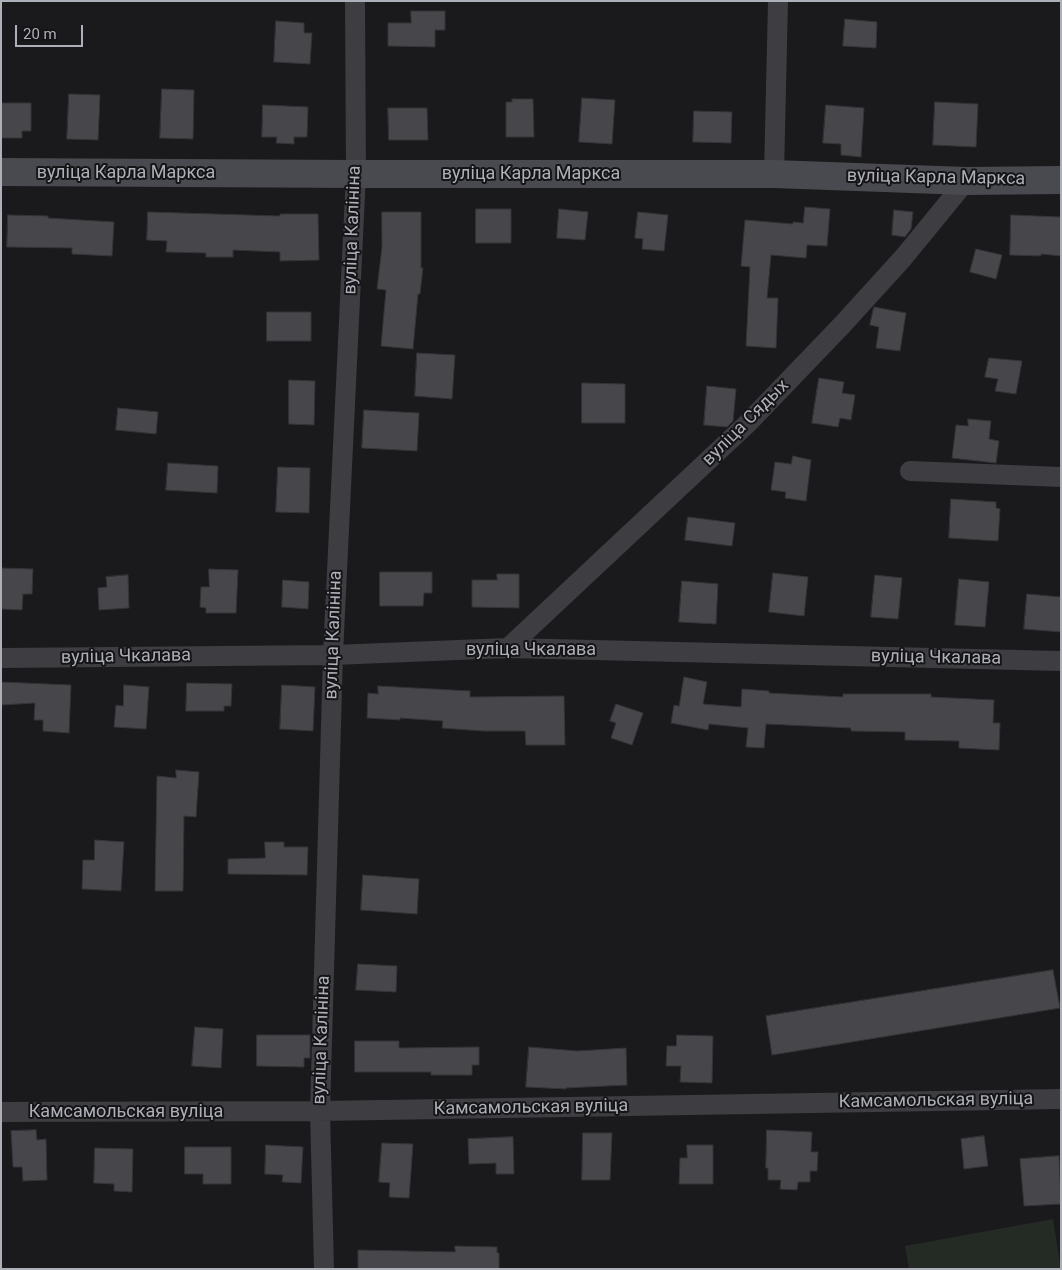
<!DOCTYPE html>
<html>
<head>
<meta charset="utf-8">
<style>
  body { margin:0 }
  #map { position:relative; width:1062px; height:1270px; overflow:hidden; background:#1a191b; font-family:Roboto,sans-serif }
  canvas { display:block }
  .frame { position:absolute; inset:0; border:2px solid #aeb0b9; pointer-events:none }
  .scale { position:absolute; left:15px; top:25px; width:68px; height:22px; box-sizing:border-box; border:2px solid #aeb0b9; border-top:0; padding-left:6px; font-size:15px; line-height:18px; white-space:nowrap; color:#aeb0b9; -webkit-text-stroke:4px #151416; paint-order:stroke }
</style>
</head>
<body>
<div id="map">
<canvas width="1062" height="1270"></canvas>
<div class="frame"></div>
<div class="scale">20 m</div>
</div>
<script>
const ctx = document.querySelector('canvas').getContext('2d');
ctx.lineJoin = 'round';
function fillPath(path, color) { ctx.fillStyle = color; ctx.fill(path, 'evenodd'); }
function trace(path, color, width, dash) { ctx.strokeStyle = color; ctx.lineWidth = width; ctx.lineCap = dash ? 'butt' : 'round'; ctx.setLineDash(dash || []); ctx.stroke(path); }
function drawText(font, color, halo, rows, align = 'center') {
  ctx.font = font + ' Roboto,sans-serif'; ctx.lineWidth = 4; ctx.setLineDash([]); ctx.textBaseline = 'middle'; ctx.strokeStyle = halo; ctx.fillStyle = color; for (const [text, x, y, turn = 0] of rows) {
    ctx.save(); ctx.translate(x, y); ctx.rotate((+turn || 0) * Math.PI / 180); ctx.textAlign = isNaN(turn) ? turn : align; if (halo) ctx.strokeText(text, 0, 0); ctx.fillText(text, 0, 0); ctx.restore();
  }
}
const green = new Path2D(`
  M 1053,1219 L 1061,1269 L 909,1269 L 905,1246 Z`);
const building = new Path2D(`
  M 411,11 L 445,11 L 445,30 L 435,30 L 435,47 L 388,46 L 388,23 L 411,23 Z
  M 845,19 L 877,22 L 876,48 L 843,46 Z
  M 276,21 L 304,23 L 304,33 L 312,33 L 310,64 L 274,62 Z
  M 162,89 L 194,90 L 193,139 L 160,138 Z
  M 69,94 L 100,95 L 98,140 L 67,139 Z
  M 582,98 L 615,100 L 612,144 L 579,142 Z
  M 512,99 L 533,99 L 534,137 L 506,137 L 506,102 L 512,102 Z
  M 935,102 L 978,104 L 976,147 L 933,145 Z
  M 1,103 L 31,103 L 31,131 L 22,131 L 22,138 L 1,138 Z
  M 263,105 L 308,107 L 307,137 L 294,137 L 294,144 L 276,143 L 277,137 L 262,137 Z
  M 826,105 L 864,108 L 861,157 L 841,155 L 841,144 L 823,143 Z
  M 388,108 L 427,108 L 428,140 L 389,140 Z
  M 694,111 L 732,112 L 731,143 L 693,142 Z
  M 805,207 L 830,209 L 827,246 L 807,245 L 806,258 L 771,255 L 767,298 L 778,298 L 776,348 L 746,346 L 750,267 L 741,266 L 745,220 L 793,224 L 793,222 L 803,223 Z
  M 476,209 L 511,209 L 511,243 L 476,243 Z
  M 559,209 L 588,212 L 585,240 L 557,238 Z
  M 894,210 L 913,212 L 911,229 L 905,237 L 892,235 Z
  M 148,212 L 280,216 L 280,214 L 318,214 L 319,260 L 280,261 L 280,252 L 233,250 L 233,257 L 206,257 L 206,253 L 166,252 L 167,241 L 147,240 Z
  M 382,212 L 421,212 L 421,268 L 423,268 L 420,294 L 418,294 L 413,349 L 381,346 L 386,290 L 377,289 L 382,247 Z
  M 638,212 L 668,215 L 664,251 L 642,249 L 643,239 L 635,238 Z
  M 8,215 L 48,216 L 48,218 L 114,222 L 112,256 L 72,254 L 72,248 L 7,247 Z
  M 1011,215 L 1061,217 L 1061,256 L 1041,254 L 1041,256 L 1010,255 Z
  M 976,249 L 1002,255 L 996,279 L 970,272 Z
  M 874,307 L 906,313 L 900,351 L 876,348 L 879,327 L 870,325 Z
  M 267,312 L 311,312 L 311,341 L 267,341 Z
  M 417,353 L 455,355 L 452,399 L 415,396 Z
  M 989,358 L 1022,361 L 1016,394 L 995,391 L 998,379 L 985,377 Z
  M 819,378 L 844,382 L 842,393 L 855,395 L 851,420 L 840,418 L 838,427 L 812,423 Z
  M 289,380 L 315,381 L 314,425 L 289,424 Z
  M 582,383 L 625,384 L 625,423 L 582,423 Z
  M 707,386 L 736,389 L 733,421 L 727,427 L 704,425 Z
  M 118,408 L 158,412 L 156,434 L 116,430 Z
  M 364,410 L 419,413 L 417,451 L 362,448 Z
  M 968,419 L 991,421 L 989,439 L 999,441 L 996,463 L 952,458 L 956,425 L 968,426 Z
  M 793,456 L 811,460 L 806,501 L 785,498 L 786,492 L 771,490 L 775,462 L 791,464 Z
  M 168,463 L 218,466 L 217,493 L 166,490 Z
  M 278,467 L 310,468 L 309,513 L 276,512 Z
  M 951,499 L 996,502 L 996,508 L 1000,509 L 998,541 L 949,538 Z
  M 688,517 L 735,523 L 732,546 L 685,540 Z
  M 1,568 L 33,569 L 32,594 L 23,594 L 22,610 L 1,609 Z
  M 209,569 L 238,570 L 236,613 L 206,613 L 206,608 L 200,607 L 201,587 L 209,587 Z
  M 380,572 L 432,572 L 432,593 L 424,593 L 423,606 L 380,606 Z
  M 773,573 L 808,577 L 804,616 L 769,612 Z
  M 497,574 L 519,574 L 519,608 L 472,607 L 472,580 L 497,580 Z
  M 128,575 L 129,608 L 99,610 L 98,588 L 107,587 L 106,577 Z
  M 875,575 L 902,578 L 898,619 L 871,617 Z
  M 959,579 L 989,582 L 985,627 L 955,625 Z
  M 283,580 L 309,582 L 308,609 L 282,607 Z
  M 682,581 L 718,584 L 716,624 L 679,622 Z
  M 1027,594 L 1061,597 L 1061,632 L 1024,629 Z
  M 684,677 L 707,682 L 703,704 L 741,707 L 742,689 L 769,691 L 769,693 L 843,697 L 843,694 L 931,694 L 931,697 L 994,700 L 993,723 L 1000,723 L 999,750 L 959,748 L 959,741 L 905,740 L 905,732 L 851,731 L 851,728 L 766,724 L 764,748 L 746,747 L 748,728 L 709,724 L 708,730 L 671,723 L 674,705 L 679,706 Z
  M 1,682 L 71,685 L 69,733 L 43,731 L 43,720 L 34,720 L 35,703 L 1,705 Z
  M 187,683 L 232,684 L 231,706 L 224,706 L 224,711 L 186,711 Z
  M 124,685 L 149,687 L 146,729 L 114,727 L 116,705 L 123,706 Z
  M 282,685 L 315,687 L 313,731 L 280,729 Z
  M 378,686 L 470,691 L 470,697 L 564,696 L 565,745 L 526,745 L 525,731 L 483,731 L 442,728 L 443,721 L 400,718 L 400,720 L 367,718 L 368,693 L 378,694 Z
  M 616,704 L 643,713 L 632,745 L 611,738 L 616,723 L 610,721 Z
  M 176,770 L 199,772 L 196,817 L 184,816 L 183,891 L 155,891 L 157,776 L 176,778 Z
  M 95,840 L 124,842 L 121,891 L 82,889 L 83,860 L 94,860 Z
  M 265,842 L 284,842 L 284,847 L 308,847 L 307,875 L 228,874 L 228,859 L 265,858 Z
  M 363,875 L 419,879 L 417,914 L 361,910 Z
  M 358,964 L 397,966 L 396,992 L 356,990 Z
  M 1053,970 L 1060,1008 L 772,1055 L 766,1016 Z
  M 195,1027 L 223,1029 L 221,1068 L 192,1066 Z
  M 257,1035 L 310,1035 L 310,1058 L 304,1058 L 304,1067 L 257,1066 Z
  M 677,1035 L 713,1036 L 712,1083 L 680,1082 L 681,1066 L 666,1066 L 667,1046 L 676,1046 Z
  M 355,1041 L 399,1041 L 399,1048 L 479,1047 L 479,1065 L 472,1065 L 472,1075 L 431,1075 L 431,1072 L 355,1072 Z
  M 529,1047 L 577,1051 L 626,1048 L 627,1085 L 566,1088 L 566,1089 L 526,1087 Z
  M 36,1130 L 37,1140 L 46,1139 L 47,1180 L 23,1181 L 22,1167 L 13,1167 L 11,1131 Z
  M 767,1130 L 812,1132 L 811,1152 L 818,1152 L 817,1171 L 810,1171 L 810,1182 L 798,1182 L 797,1190 L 780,1189 L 781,1180 L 768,1180 L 768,1168 L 766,1168 Z
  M 583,1133 L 612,1133 L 610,1180 L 582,1180 Z
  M 984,1136 L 988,1166 L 964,1169 L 961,1139 Z
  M 513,1137 L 514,1174 L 496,1174 L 496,1163 L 469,1164 L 468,1139 Z
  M 382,1143 L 413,1144 L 409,1198 L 389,1197 L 390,1183 L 379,1182 Z
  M 266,1145 L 303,1147 L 301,1183 L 282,1182 L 283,1175 L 265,1174 Z
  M 687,1145 L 713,1145 L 713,1184 L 679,1184 L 680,1158 L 687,1158 Z
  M 185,1147 L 231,1147 L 231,1184 L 203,1184 L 203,1174 L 185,1174 Z
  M 95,1148 L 133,1149 L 132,1192 L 114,1191 L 114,1184 L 94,1183 Z
  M 1059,1156 L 1061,1204 L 1024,1206 L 1020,1159 Z
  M 455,1246 L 497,1247 L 497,1253 L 499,1253 L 499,1269 L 358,1269 L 358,1250 L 455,1252 Z`);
const street = new Path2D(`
  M 774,174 L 778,1
  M 910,471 L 1061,477
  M 508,648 L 747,424 L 843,324 L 903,258 L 966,181
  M 1,658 L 333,655 L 508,648 L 1061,661
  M 1,1112 L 320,1111 L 1061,1099
  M 324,1269 L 320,1111 L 333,655 L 356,174 L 355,1`);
const secondary = new Path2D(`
  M 1,172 L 356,174 L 774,174 L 966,181 L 1061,180`);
const streetNames = [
  ["вуліца Карла Маркса",126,173],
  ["вуліца Карла Маркса",531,174],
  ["вуліца Карла Маркса",936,178,1],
  ["вуліца Калініна",353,230,-88],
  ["вуліца Сядых",746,423,-45],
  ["вуліца Калініна",334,635,-88],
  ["вуліца Чкалава",531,650],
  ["вуліца Чкалава",126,657,-1],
  ["вуліца Чкалава",936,658,1],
  ["вуліца Калініна",322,1040,-88],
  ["Камсамольская вуліца",936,1101,-1],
  ["Камсамольская вуліца",531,1108,-1],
  ["Камсамольская вуліца",126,1112]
];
fillPath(green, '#242b25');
fillPath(building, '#47474b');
trace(building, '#343437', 1);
trace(street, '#3d3d42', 20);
trace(secondary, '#494a4f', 28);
drawText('18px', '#aeb0b9', '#151416', streetNames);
</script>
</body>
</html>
